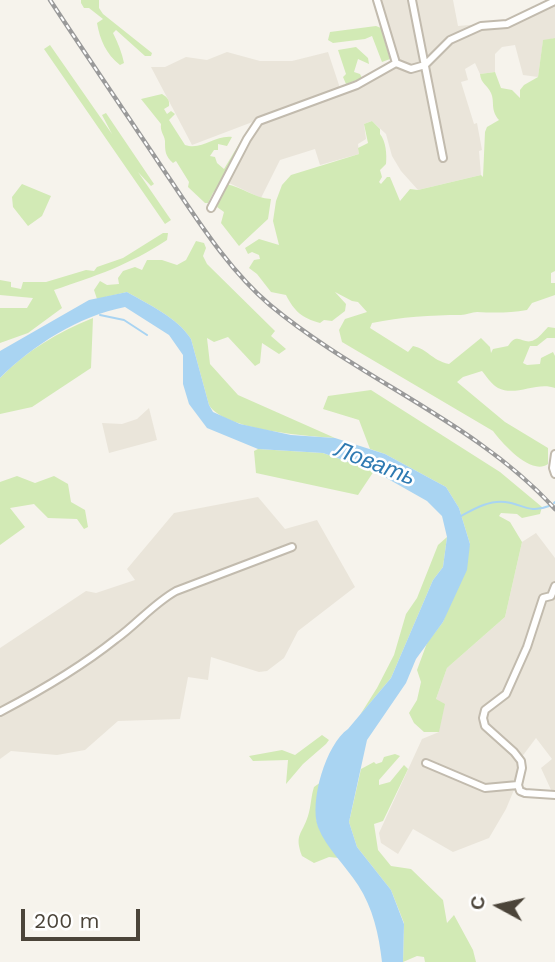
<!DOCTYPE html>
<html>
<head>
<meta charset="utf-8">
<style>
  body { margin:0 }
  #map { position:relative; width:555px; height:962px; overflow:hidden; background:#f6f3ec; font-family:"Work Sans",sans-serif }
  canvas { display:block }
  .north { position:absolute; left:464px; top:871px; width:70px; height:70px; -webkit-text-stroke:5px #fff; paint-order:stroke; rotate:278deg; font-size:19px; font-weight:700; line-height:28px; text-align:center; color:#4b4439 }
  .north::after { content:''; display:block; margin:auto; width:24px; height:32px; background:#4b4439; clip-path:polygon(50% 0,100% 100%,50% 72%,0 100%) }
  .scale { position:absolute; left:21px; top:909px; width:119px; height:32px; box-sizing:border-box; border:4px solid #4b4439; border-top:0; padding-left:9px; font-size:21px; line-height:24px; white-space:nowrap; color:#4b4439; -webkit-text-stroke:5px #fff; paint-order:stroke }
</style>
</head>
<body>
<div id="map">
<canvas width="555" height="962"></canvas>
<div class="north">С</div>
<div class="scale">200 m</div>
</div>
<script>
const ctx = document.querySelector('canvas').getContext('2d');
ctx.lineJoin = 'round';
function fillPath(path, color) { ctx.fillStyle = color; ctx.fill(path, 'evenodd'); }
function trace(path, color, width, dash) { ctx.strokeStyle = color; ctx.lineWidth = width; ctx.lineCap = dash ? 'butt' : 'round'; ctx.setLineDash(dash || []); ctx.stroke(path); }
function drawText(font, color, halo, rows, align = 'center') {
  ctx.font = font + ' "Work Sans",sans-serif'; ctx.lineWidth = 5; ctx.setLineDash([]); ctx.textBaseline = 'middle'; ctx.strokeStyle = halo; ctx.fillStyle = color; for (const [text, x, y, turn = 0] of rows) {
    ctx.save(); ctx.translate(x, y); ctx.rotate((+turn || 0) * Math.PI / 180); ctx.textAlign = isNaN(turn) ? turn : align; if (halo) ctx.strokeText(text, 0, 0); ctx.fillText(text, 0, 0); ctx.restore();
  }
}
const residential = new Path2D(`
  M 376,0 L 453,0 L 458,26 L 505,22 L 555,0 L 555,38 L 543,41 L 538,77 L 523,75 L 515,45 L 502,47 L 495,54 L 495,72 L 480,74 L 475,63 L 465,69 L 468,80 L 461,82 L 474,124 L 477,123 L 482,150 L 479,151 L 481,175 L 418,190 L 401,171 L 392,156 L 386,134 L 372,121 L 364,124 L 366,139 L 358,144 L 359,154 L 320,165 L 315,149 L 280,160 L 261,198 L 229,183 L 263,118 L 192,145 L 151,67 L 165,67 L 186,57 L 207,60 L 227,52 L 260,61 L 292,61 L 328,52 L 340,88 L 363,79 L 393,60 Z
  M 149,408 L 157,440 L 109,453 L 102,423 L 122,424 L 137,419 Z
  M 258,497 L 285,529 L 317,520 L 355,587 L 298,631 L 284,658 L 267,671 L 259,672 L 211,657 L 208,680 L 188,677 L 180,719 L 118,721 L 85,750 L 57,755 L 11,751 L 0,759 L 0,648 L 86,591 L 96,593 L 135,580 L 127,569 L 174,513 Z
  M 536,533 L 555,558 L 555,793 L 552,792 L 541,768 L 552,759 L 536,738 L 521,758 L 519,778 L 506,809 L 489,838 L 453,852 L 413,829 L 398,854 L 381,843 L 379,833 L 422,739 L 439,732 L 436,699 L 447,668 L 505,617 L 522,542 Z`);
const green = new Path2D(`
  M 81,0 L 99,0 L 99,8 L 103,14 L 152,53 L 151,56 L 145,56 L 116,30 L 113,33 C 118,43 122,53 124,63 L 120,65 C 106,54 100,40 97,23 L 103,19 L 89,8 L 84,8 L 81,3 Z
  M 376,26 L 381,28 L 390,59 L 382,62 L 372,36 L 365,39 L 333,43 L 328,40 L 330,32 Z
  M 555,38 L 555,271 L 551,273 L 551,283 L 555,283 L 555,295 L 532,303 L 527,310 C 510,313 494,313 477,312 C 472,312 466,315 461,315 C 431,315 401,317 372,323 L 370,328 L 408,352 L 413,346 C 428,349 431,360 449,364 L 481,338 L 490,347 L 491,353 L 493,349 L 508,346 C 518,330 523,346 534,340 C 539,338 544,331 548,327 L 555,328 L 555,338 L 547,338 L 537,346 L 530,346 L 523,363 L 527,365 L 540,364 L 541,358 L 553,352 L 555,356 L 555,388 C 537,381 516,397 498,388 C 492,385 486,376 482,371 L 463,377 L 457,382 L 505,422 L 548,448 L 548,464 C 531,476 503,444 493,431 L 342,342 L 339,330 L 345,319 L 367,312 L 358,302 L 352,301 L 335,292 L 346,304 L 345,311 L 332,321 L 324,320 L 320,323 C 302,318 294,311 286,295 L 271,292 L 257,274 L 249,268 L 254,260 L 260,259 L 259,255 L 252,252 L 248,254 L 245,248 L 259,239 L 279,245 L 273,221 L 276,201 L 282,185 L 291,175 L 359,154 L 358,148 L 368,143 L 364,124 L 372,121 L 380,129 L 380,134 C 386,141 387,155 386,164 L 380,170 L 382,177 L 379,182 L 381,184 L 387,177 L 390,177 L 400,201 L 410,189 L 418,190 L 481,175 L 483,177 L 485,132 L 487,127 L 499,120 C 490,110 495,102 491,93 C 487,84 481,84 480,74 L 495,72 L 501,88 L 512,90 L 520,98 L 520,90 L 524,85 L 538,77 L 543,40 Z
  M 50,45 L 112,134 L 102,115 L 106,113 L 154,184 L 151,186 L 138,172 L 171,220 L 165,224 L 44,49 Z
  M 356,47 L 368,58 L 369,64 L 358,59 L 354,72 L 360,74 L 362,78 L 346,84 L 343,77 L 346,74 L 338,50 Z
  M 162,94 C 167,97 170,100 169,106 L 164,109 L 167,114 L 171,111 L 175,114 L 169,120 L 185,145 C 202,151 214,135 232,137 L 227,146 L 218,144 L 218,150 L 214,150 L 210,156 L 215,157 L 217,163 L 224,169 L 242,139 L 244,140 L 223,182 L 213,193 L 208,203 L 205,203 L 188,187 L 189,182 L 176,161 L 173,163 C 165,156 165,151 165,141 C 164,134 160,132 161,124 L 141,99 Z
  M 22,184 L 51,196 L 42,216 L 28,226 L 13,207 L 12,197 Z
  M 226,184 C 242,187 254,198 271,199 L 268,219 L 239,246 L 221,223 L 224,212 L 217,207 Z
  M 163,233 L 168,233 L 167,240 C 129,265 96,276 54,290 L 62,308 L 28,333 L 0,343 L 0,308 L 27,308 L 33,298 L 0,295 L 0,280 L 11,282 L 11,287 L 21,289 L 23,282 L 46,282 L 86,270 L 94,271 L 97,267 L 123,258 Z
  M 196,241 L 204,243 L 206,248 L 203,256 L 207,264 L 275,331 L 271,336 L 286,349 L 279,354 L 262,343 L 260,363 L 255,366 L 228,337 L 214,342 L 207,338 L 210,364 L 238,395 L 335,438 C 306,436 224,430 209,405 L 191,339 C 177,317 149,305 127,292 L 97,299 L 94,290 L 100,281 L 107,285 L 119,284 L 118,278 L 123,271 L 135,267 L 142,270 L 147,260 L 162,260 L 177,265 L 186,260 Z
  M 93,318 L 91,368 L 32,407 L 0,414 L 0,378 C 26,351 58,332 93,318 Z
  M 371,390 L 500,472 L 542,507 L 540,514 L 522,518 L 517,514 L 501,513 L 499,516 L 510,522 L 522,542 L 505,617 L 447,668 L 436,699 L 445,704 L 439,732 L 424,732 L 414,723 L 409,713 L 417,700 L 421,682 L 417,670 L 427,643 L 443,622 L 470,544 L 459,508 L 446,487 L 385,454 L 370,449 L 359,420 L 323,409 L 328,396 Z
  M 258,449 L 323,453 L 374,471 L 358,495 L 256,473 L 254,451 Z
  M 17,476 L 35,483 L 54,476 L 68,484 L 71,502 L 85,510 L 88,527 L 84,529 L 77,519 L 48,518 L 34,504 L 10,508 L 25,527 L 0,545 L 0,482 Z
  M 447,537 L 443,567 L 433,580 L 391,678 L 360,715 L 377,688 L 394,655 L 406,614 L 417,598 L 438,545 Z
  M 322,735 L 329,740 L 326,744 L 303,764 L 286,784 L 288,760 L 253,761 L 249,756 L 282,750 L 295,755 Z
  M 395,754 L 400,756 L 379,780 L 379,785 L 390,782 L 404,765 L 408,769 L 383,821 L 374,824 L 378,850 L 391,866 L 411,869 L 443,900 L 447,923 L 454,915 L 473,950 L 476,962 L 425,962 L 424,957 L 417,956 L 403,962 L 404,923 L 391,890 L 357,847 L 349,822 L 361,769 L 374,762 L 376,764 L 382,762 L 384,757 Z
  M 321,782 C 312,824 314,823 339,858 L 329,857 L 314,863 L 302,856 C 294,834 302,835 308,816 C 311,807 311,796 314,787 Z`);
const water = new Path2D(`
  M 127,292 C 149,305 177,317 191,339 L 209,405 L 213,412 L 240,424 L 291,435 L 335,438 L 385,454 L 446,487 L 459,508 L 470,544 L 467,570 L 443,622 L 416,659 L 406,683 L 367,740 L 349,822 L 357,847 L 391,890 L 404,924 L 403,962 L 382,962 C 379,935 373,908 358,885 C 346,866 326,848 318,827 C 309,802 326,744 348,729 L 391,678 L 433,580 L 443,567 L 447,537 L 442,516 L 427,501 L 374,471 L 323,453 L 258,449 L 207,428 L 189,404 L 183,384 L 183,355 L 169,335 L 125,307 C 79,316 33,345 0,378 L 0,351 L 89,300 Z`);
const stream = new Path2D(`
  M 100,315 L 124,320 L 147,335
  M 554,503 L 555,502
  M 461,516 C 474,509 489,500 505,502 C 523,504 529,514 549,506`);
const minor = new Path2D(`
  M 377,0 L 396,63
  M 412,0 L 443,158
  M 396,63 L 411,69 L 425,65 L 450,40 L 481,26 L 507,24 L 555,1
  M 211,208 L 247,139 L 259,121 L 357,85 L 396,63
  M 555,454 L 553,468 L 555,474
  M 0,712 C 40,691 81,667 116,639 C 137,624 153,604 176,591 L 292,547
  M 426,763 L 485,788 L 518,785 L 520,791 L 525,793 L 555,795
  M 518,785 L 522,768 L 521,761 L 514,752 L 485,726 L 483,718 L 485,710 L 506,694 L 527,647 L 543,598 L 551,596 L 555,586`);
const rail = new Path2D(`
  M 50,0 C 88,58 127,115 165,172 C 197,219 227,268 270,305 C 360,380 476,422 555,509`);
const waterNames = [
  ["Ловать",375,464,21]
];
fillPath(residential, '#eae5da');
fillPath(green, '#d2eab5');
fillPath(water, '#a9d4f2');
trace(stream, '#a9d4f2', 2);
trace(minor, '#c2bbae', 10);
trace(minor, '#fff', 6);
trace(rail, '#9a9a9a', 4.5);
trace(rail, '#fff', 2, [5]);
drawText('italic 23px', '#2e7ab2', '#fff', waterNames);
</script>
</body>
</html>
